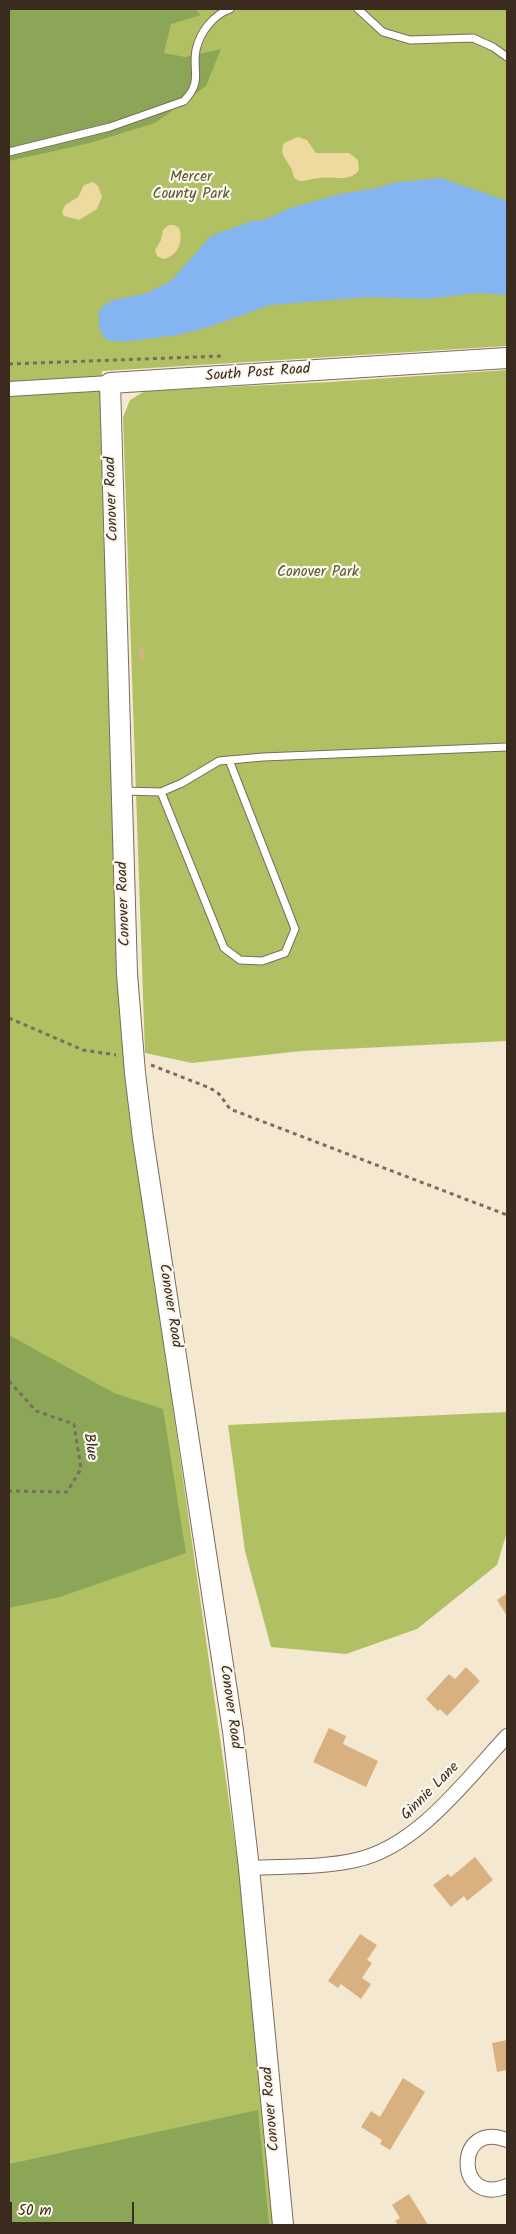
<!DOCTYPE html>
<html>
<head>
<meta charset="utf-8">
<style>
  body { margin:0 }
  #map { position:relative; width:516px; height:2234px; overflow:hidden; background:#f5e8d1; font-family:Kalam,sans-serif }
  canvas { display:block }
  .frame { position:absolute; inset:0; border:10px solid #3b2a1e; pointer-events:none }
  .scale { position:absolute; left:10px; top:2202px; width:124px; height:22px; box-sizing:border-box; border:2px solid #3b2a1e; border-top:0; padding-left:6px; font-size:15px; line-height:18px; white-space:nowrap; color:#3b2a1e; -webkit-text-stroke:4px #fbf7ec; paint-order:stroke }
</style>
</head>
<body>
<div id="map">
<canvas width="516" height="2234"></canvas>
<div class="frame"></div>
<div class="scale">50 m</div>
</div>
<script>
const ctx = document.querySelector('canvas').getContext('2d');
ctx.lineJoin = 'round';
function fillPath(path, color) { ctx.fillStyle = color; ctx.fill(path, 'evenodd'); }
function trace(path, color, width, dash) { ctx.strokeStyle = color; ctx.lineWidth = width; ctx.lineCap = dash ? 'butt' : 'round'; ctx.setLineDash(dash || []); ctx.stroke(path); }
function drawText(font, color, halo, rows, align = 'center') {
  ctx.font = font + ' Kalam,sans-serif'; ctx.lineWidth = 4.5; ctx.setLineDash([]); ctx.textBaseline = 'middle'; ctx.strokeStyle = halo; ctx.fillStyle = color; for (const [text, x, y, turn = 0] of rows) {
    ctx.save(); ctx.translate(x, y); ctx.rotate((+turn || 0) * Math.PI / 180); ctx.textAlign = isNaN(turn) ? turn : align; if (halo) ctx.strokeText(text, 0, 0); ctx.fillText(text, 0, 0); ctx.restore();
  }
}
const green = new Path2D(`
  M 9,9 L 507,9 L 507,346 L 102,371 L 102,411 L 145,1213 L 241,1885 L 273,2225 L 9,2225 Z
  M 507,370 L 507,1041 L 301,1051 L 192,1063 L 145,1053 L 123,417 L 130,400 L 145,391 L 330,382 Z
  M 507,1412 L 507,1532 L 497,1565 L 417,1629 L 346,1654 L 271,1647 L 245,1551 L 228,1425 Z`);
const forest = new Path2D(`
  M 9,9 L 195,9 L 201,15 L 171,24 L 164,53 L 185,57 L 221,49 L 206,86 L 155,123 L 90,143 L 9,161 Z
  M 9,1335 L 114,1393 L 163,1409 L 186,1553 L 60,1597 L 9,1608 Z
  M 258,2110 L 269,2225 L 9,2225 L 9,2164 Z`);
const sand = new Path2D(`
  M 298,137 L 307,140 L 316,153 L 349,153 L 358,160 L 359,170 C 350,183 334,176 320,178 C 313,178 307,181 300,181 L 294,178 C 293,174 292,169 290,166 C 285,157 279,154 284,143 Z
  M 93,182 L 98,186 L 102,197 L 97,209 L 79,220 L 64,216 L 62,212 L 65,205 L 78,197 L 84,185 Z
  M 169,225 L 174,225 L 179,228 C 184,242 177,257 163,259 L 157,256 L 155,250 L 161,240 L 163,230 Z`);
const water = new Path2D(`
  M 441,178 L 507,201 L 507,295 L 477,293 L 426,299 L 370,297 L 270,305 L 209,327 L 178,335 L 123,342 L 106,340 L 99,328 L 99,311 L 104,305 L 114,300 L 147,293 L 171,281 L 211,236 L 252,221 L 264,220 L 291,208 L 340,194 L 378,188 L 392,183 Z`);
const building = new Path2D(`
  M 139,649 L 144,649 L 145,659 L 139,659 Z
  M 507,1593 L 507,1616 L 497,1600 Z
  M 466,1667 L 480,1681 L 447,1716 L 440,1709 L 438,1711 L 426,1699 L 449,1674 L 455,1679 Z
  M 329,1728 L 346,1736 L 343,1744 L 378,1761 L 366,1787 L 313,1762 Z
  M 475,1857 L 493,1880 L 467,1901 L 464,1896 L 451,1907 L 433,1885 L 448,1874 L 451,1877 Z
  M 360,1934 L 377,1945 L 367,1960 L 372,1963 L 362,1978 L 371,1984 L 361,1999 L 341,1984 L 338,1988 L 328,1981 Z
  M 507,2040 L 507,2070 L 497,2072 L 492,2043 Z
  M 403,2078 L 425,2092 L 390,2150 L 380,2144 L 382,2140 L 361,2127 L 371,2111 L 380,2117 Z
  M 409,2194 L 428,2225 L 398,2225 L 395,2221 L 400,2218 L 392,2205 Z`);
const path = new Path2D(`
  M 9,364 L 222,356
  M 9,1018 L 83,1050 L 116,1055
  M 151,1065 L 210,1088 L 219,1094 L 230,1109 L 507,1215
  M 9,1381 L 36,1411 L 74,1424 L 81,1469 L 67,1492 L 9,1491`);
const lane = new Path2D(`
  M 358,9 L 383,32 L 410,40 L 473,38 L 493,47 L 507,57
  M 9,152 L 110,127 L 184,101 C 203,81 192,72 196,50 C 200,32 213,15 230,9
  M 124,791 L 161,792 L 182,783 L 219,761 L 263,757 L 507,747
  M 161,792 L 224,948 L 240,960 L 262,961 L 285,953 L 295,929 L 229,760`);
const street = new Path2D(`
  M 9,389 L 110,383
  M 249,1868 C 284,1866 322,1868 356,1860 C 417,1847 466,1780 507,1736
  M 507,2140 C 454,2119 455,2208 507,2186`);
const secondary = new Path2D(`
  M 283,2225 L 249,1868 L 233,1731 L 143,1139 L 135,1073 L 127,974 L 110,383 L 507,358`);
const parkNames = [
  ["Mercer",191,178],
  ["County Park",191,195],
  ["Conover Park",318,573]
];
const streetNames = [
  ["South Post Road",258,374,-4],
  ["Conover Road",113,499,-92],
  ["Conover Road",125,904,-92],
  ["Conover Road",169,1306,81],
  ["Blue",89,1447,81],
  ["Conover Road",229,1707,82],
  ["Ginnie Lane",431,1792,-45],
  ["Conover Road",272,2109,-95]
];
fillPath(green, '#b1c062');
fillPath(forest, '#8ca658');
fillPath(sand, '#eeda9e');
fillPath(water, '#84b5f0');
fillPath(building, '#d9b180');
trace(lane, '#7c6c5d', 9);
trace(street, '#7c6c5d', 16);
trace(secondary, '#7c6c5d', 22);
trace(path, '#7c6c5d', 3, [4, 4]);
trace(lane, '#fff', 7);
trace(street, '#fff', 14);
trace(secondary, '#fff', 20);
drawText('15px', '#5e5732', '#fbf7ec', parkNames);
drawText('15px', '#3b2a1e', '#fbf7ec', streetNames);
</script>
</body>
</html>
